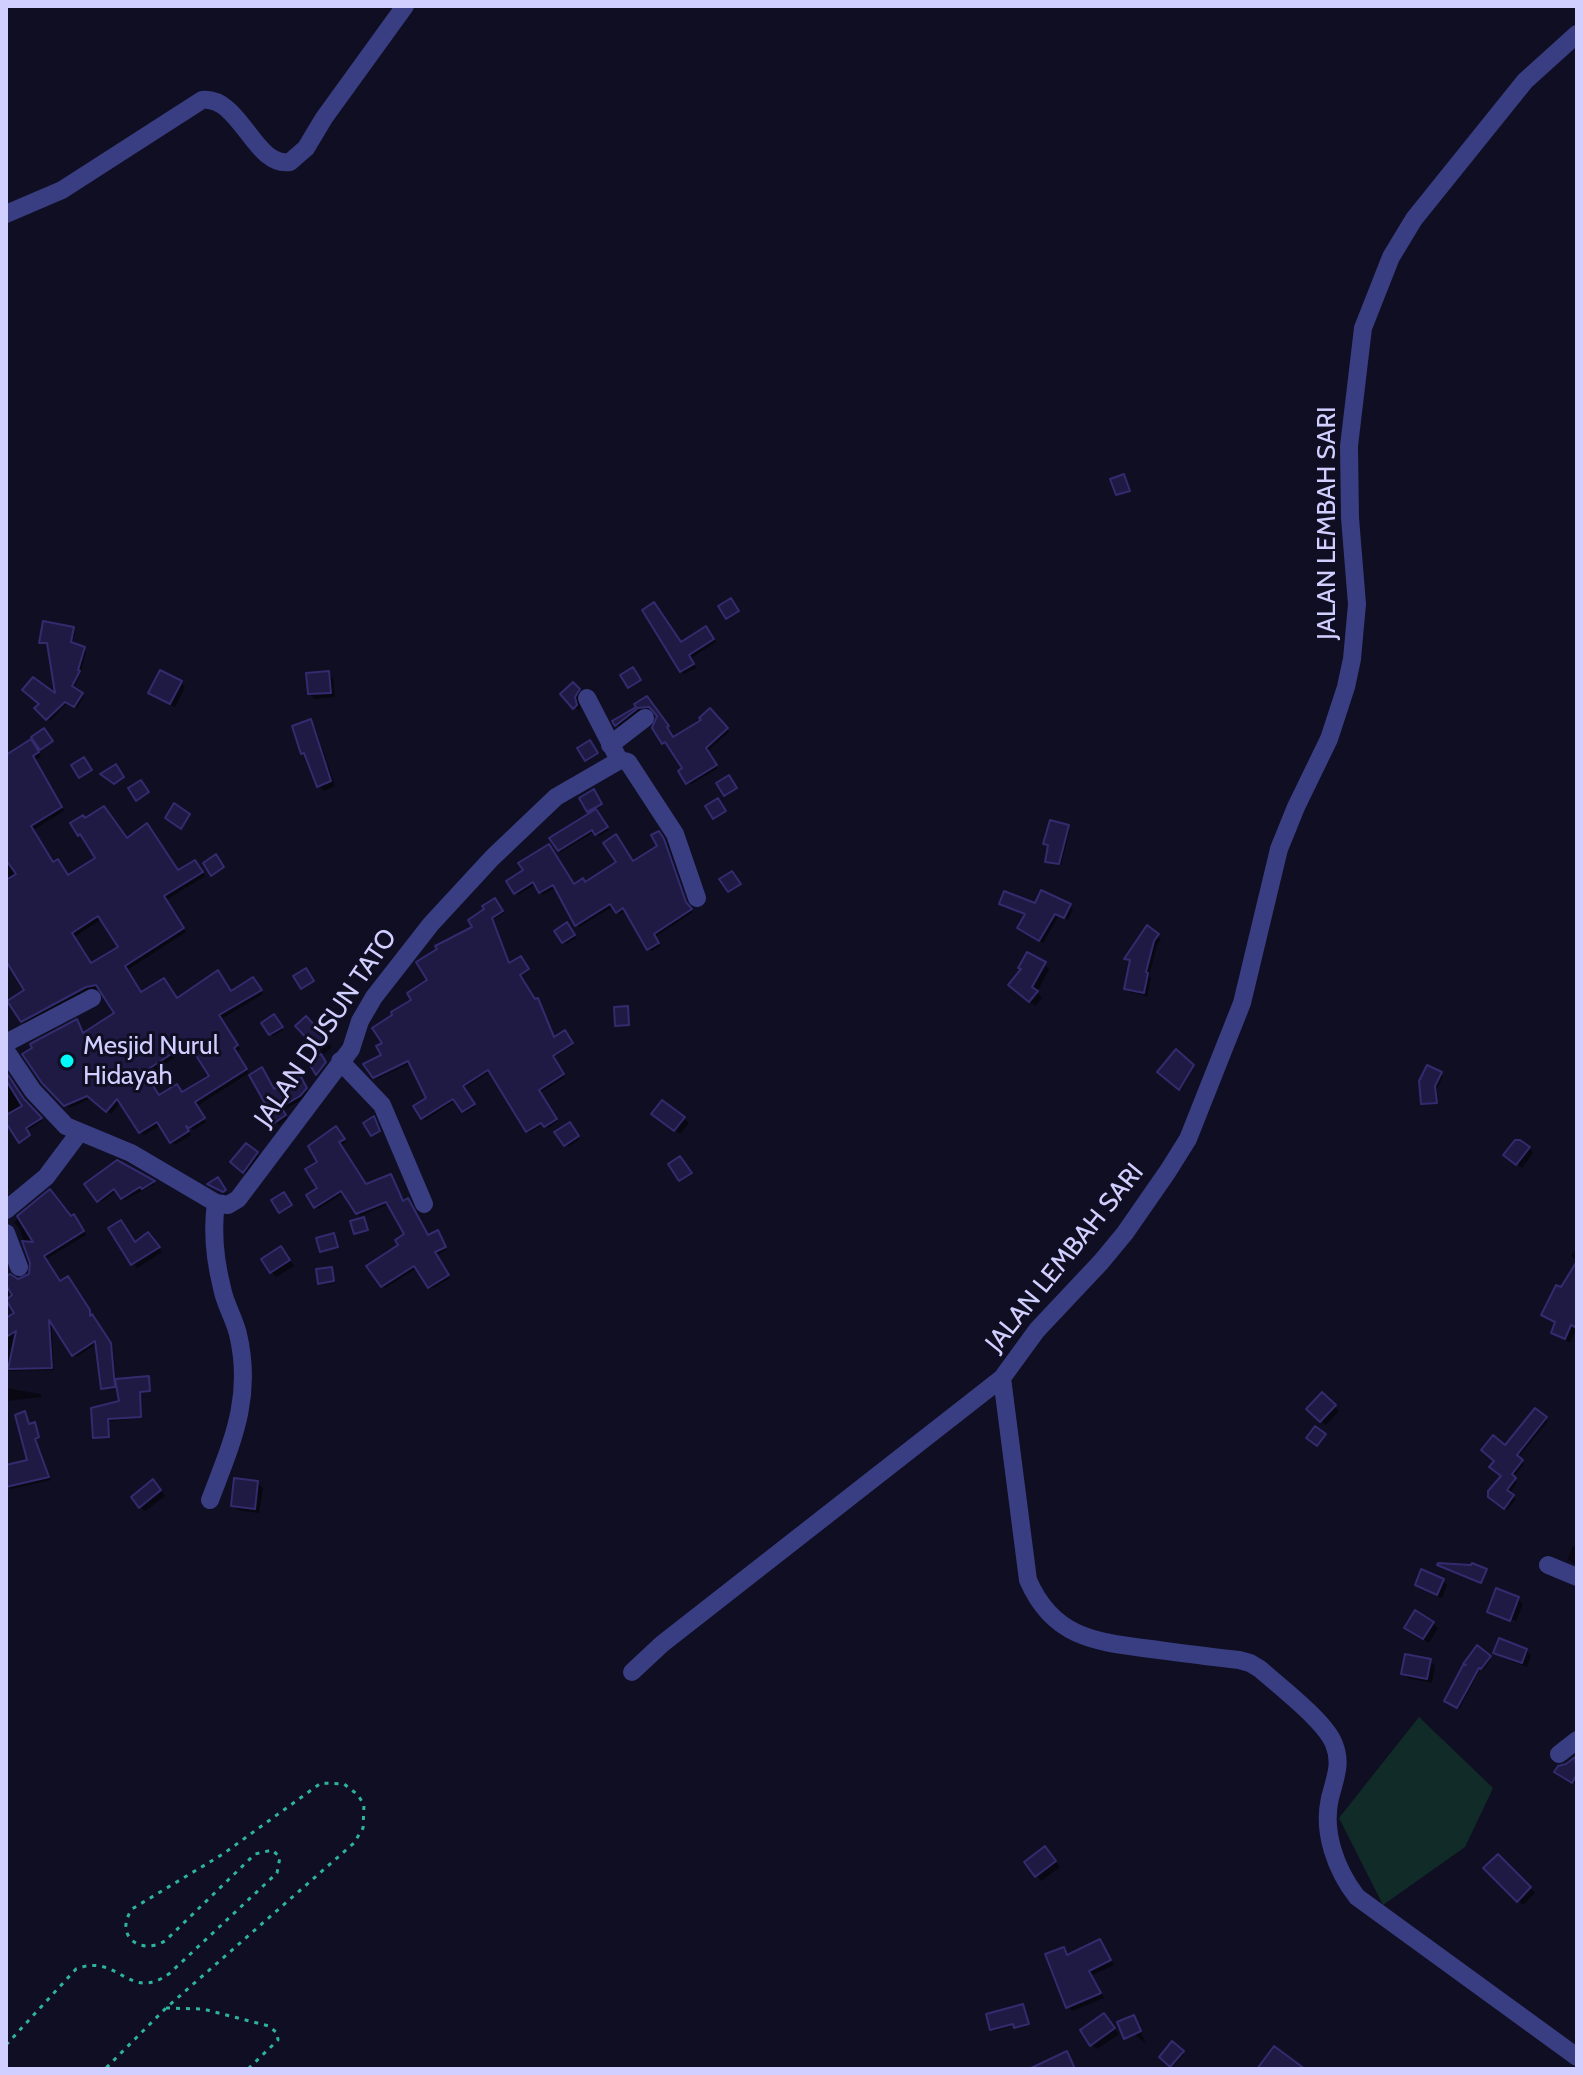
<!DOCTYPE html>
<html>
<head>
<meta charset="utf-8">
<style>
  body { margin:0 }
  #map { position:relative; width:1583px; height:2075px; overflow:hidden; background:#0f0e22; font-family:Cabin,sans-serif }
  canvas { display:block }
  .frame { position:absolute; inset:0; border:8px solid #d0cfff; pointer-events:none }
</style>
</head>
<body>
<div id="map">
<canvas width="1583" height="2075"></canvas>
<div class="frame"></div>
</div>
<script>
const ctx = document.querySelector('canvas').getContext('2d');
ctx.lineJoin = 'round';
function fillPath(path, color) { ctx.fillStyle = color; ctx.fill(path, 'evenodd'); }
function trace(path, color, width, dash) { ctx.strokeStyle = color; ctx.lineWidth = width; ctx.lineCap = dash ? 'butt' : 'round'; ctx.setLineDash(dash || []); ctx.stroke(path); }
function drawText(font, color, halo, rows, align = 'center') {
  ctx.font = font + ' Cabin,sans-serif'; ctx.lineWidth = 6; ctx.setLineDash([]); ctx.textBaseline = 'middle'; ctx.strokeStyle = halo; ctx.fillStyle = color; for (const [text, x, y, turn = 0] of rows) {
    ctx.save(); ctx.translate(x, y); ctx.rotate((+turn || 0) * Math.PI / 180); ctx.textAlign = isNaN(turn) ? turn : align; if (halo) ctx.strokeText(text, 0, 0); ctx.fillText(text, 0, 0); ctx.restore();
  }
}
const green = new Path2D(`
  M 1419,1717 L 1493,1788 L 1465,1847 L 1383,1905 L 1339,1818 Z`);
const shadow = new Path2D(`
  M 73,629 L 75,631 L 72,645 L 86,651 L 80,675 L 73,689 L 84,696 L 77,708 L 68,702 L 50,721 L 37,708 L 57,697 L 49,644 L 41,642 Z
  M 709,631 L 716,642 L 691,658 L 696,668 L 684,674 L 681,671 L 682,644 Z
  M 328,673 L 333,678 L 335,697 L 315,699 L 310,694 Z
  M 180,682 L 185,687 L 175,707 L 151,692 Z
  M 573,685 L 583,695 L 579,703 L 580,712 L 563,694 Z
  M 650,701 L 670,729 L 668,730 L 673,739 L 704,720 L 710,710 L 729,732 L 707,751 L 718,768 L 690,785 L 685,769 L 669,744 L 664,743 L 659,717 L 654,709 L 641,710 L 619,727 L 617,725 L 615,722 Z
  M 310,722 L 315,727 L 335,786 L 324,791 L 319,786 L 309,758 L 303,753 Z
  M 34,745 L 41,756 L 35,760 L 64,811 L 33,830 L 54,864 L 69,877 L 98,859 L 72,824 L 127,840 L 179,872 L 198,865 L 205,876 L 166,900 L 186,932 L 127,970 L 142,994 L 178,1000 L 231,993 L 256,983 L 263,994 L 221,1019 L 240,1049 L 235,1052 L 249,1073 L 197,1106 L 206,1122 L 194,1130 L 185,1123 L 191,1135 L 175,1145 L 161,1125 L 144,1135 L 121,1101 L 111,1114 L 92,1098 L 69,1108 L 44,1082 L 77,1022 L 84,1035 L 117,1014 L 100,988 L 90,990 L 26,1024 L 22,1021 L 27,991 L 6,958 L 6,757 ZM 102,919 L 120,947 L 92,965 L 74,937 ZM 191,1047 L 211,1076 L 183,1094 L 159,1097 L 146,1076 Z
  M 595,793 L 602,806 L 595,810 L 609,830 L 599,836 L 595,831 L 561,852 L 559,850 L 592,814 L 589,811 Z
  M 1068,827 L 1070,829 L 1061,865 L 1049,863 L 1047,861 L 1050,846 L 1046,843 Z
  M 661,836 L 666,844 L 688,907 L 693,912 L 655,937 L 660,946 L 651,951 L 626,910 L 620,914 L 614,906 L 579,927 L 557,887 L 543,895 L 536,884 L 518,895 L 516,893 L 525,871 L 574,886 L 586,884 L 633,863 L 660,846 Z
  M 497,902 L 504,913 L 492,920 L 510,965 L 523,960 L 529,971 L 520,977 L 554,1039 L 566,1034 L 573,1045 L 553,1058 L 565,1077 L 539,1093 L 558,1121 L 548,1128 L 544,1124 L 529,1133 L 491,1071 L 464,1088 L 475,1107 L 465,1113 L 456,1100 L 425,1120 L 423,1118 L 429,1099 L 411,1063 L 376,1079 L 374,1077 L 414,1000 Z
  M 1001,903 L 1070,906 L 1073,909 L 1068,920 L 1059,915 L 1043,943 L 1022,930 L 1027,915 Z
  M 569,927 L 576,938 L 566,944 L 557,931 Z
  M 1158,936 L 1161,939 L 1157,945 L 1149,976 L 1151,978 L 1147,996 L 1130,992 L 1127,989 L 1132,962 L 1126,958 Z
  M 1044,964 L 1049,969 L 1037,992 L 1042,998 L 1035,1006 L 1016,990 L 1023,970 Z
  M 306,1018 L 332,1047 L 324,1054 L 298,1026 Z
  M 276,1019 L 283,1030 L 273,1036 L 264,1023 Z
  M 1176,1052 L 1194,1068 L 1181,1090 L 1160,1071 Z
  M 1428,1067 L 1443,1076 L 1437,1089 L 1438,1104 L 1423,1103 Z
  M 6,1073 L 25,1102 L 42,1121 L 26,1131 L 6,1119 Z
  M 303,1080 L 309,1092 L 303,1099 L 283,1110 L 288,1119 L 278,1125 L 271,1110 L 275,1091 Z
  M 659,1118 L 684,1119 L 689,1123 L 680,1134 Z
  M 571,1126 L 580,1139 L 568,1147 L 557,1133 Z
  M 339,1131 L 346,1142 L 340,1146 L 366,1186 L 391,1176 L 404,1203 L 429,1237 L 440,1235 L 447,1250 L 436,1255 L 450,1278 L 432,1289 L 417,1268 L 385,1288 L 382,1286 L 407,1235 L 390,1203 L 360,1216 L 344,1193 L 318,1209 L 315,1207 L 320,1189 L 320,1162 Z
  M 247,1146 L 262,1159 L 248,1176 L 237,1167 Z
  M 1529,1148 L 1533,1153 L 1522,1168 L 1511,1159 Z
  M 118,1163 L 155,1184 L 124,1200 L 117,1190 L 101,1202 L 87,1184 Z
  M 50,1192 L 71,1219 L 76,1220 L 86,1235 L 46,1259 L 60,1283 L 70,1281 L 113,1348 L 116,1381 L 150,1380 L 151,1392 L 141,1393 L 142,1418 L 109,1421 L 110,1438 L 95,1437 L 93,1410 L 122,1402 L 119,1389 L 105,1390 L 125,1388 L 125,1384 L 102,1386 L 98,1343 L 76,1357 L 51,1319 L 54,1370 L 6,1371 L 6,1325 L 52,1299 L 6,1304 L 6,1279 L 18,1281 L 31,1275 L 32,1262 L 19,1228 L 14,1222 Z
  M 121,1223 L 136,1244 L 152,1239 L 162,1252 L 137,1268 L 111,1229 Z
  M 281,1248 L 294,1266 L 276,1277 L 271,1272 Z
  M 1577,1248 L 1577,1261 L 1571,1256 Z
  M 331,1269 L 335,1283 L 322,1285 L 320,1283 Z
  M 1577,1269 L 1577,1327 L 1570,1343 L 1553,1332 L 1557,1324 L 1544,1315 Z
  M 6,1388 L 40,1394 L 42,1397 L 6,1401 Z
  M 1322,1395 L 1339,1411 L 1326,1425 L 1309,1409 Z
  M 1536,1410 L 1548,1421 L 1518,1458 L 1524,1464 L 1513,1478 L 1517,1482 L 1509,1494 L 1516,1499 L 1507,1510 L 1494,1499 L 1503,1476 L 1496,1461 Z
  M 24,1414 L 51,1480 L 10,1489 L 6,1483 L 6,1467 L 30,1462 Z
  M 258,1483 L 263,1488 L 259,1513 L 238,1510 L 233,1505 Z
  M 158,1487 L 165,1496 L 145,1511 L 140,1507 Z
  M 1573,1546 L 1577,1548 L 1577,1566 L 1568,1559 Z
  M 1442,1580 L 1447,1585 L 1442,1598 L 1422,1590 L 1417,1585 Z
  M 1518,1599 L 1523,1604 L 1516,1621 L 1489,1611 Z
  M 1433,1623 L 1438,1628 L 1429,1643 L 1412,1632 Z
  M 1477,1648 L 1491,1659 L 1483,1670 L 1481,1668 L 1459,1709 L 1448,1703 L 1470,1668 Z
  M 1526,1650 L 1531,1655 L 1527,1667 L 1501,1657 L 1496,1652 Z
  M 1430,1660 L 1435,1666 L 1432,1683 L 1408,1678 L 1403,1673 Z
  M 1577,1758 L 1577,1785 L 1560,1776 Z
  M 1049,1854 L 1060,1867 L 1041,1881 L 1026,1863 Z
  M 1498,1856 L 1535,1893 L 1523,1905 L 1486,1868 Z
  M 1100,1942 L 1114,1965 L 1092,1975 L 1104,1998 L 1072,2011 L 1068,2006 L 1063,1949 L 1069,1956 Z
  M 1024,2008 L 1030,2025 L 1017,2029 L 1015,2025 L 994,2031 L 992,2029 Z
  M 1135,2019 L 1146,2044 L 1121,2023 Z
  M 1109,2021 L 1119,2034 L 1097,2049 L 1092,2045 Z
  M 1172,2044 L 1184,2054 L 1173,2067 L 1164,2058 Z`);
const building = new Path2D(`
  M 1124,474 L 1130,491 L 1116,495 L 1110,479 Z
  M 731,598 L 739,611 L 726,619 L 718,606 Z
  M 654,602 L 681,642 L 706,626 L 714,639 L 689,655 L 694,664 L 680,672 L 642,610 Z
  M 43,621 L 74,627 L 71,642 L 85,647 L 78,670 L 80,671 L 72,686 L 83,693 L 74,707 L 65,702 L 46,720 L 34,708 L 39,704 L 22,690 L 33,677 L 55,693 L 47,643 L 39,643 Z
  M 633,667 L 641,680 L 628,688 L 620,675 Z
  M 160,670 L 182,681 L 170,704 L 148,693 Z
  M 329,671 L 331,693 L 308,694 L 306,673 Z
  M 573,682 L 580,689 L 575,697 L 577,705 L 573,709 L 560,694 Z
  M 647,696 L 669,726 L 667,727 L 673,737 L 701,720 L 699,718 L 710,708 L 728,728 L 706,748 L 717,765 L 686,784 L 678,771 L 682,768 L 665,742 L 662,744 L 652,728 L 657,716 L 649,707 L 638,708 L 615,726 L 612,721 L 636,707 L 634,704 Z
  M 311,719 L 331,781 L 317,787 L 304,753 L 301,754 L 292,726 Z
  M 44,728 L 53,741 L 40,750 L 31,737 Z
  M 31,739 L 39,752 L 33,756 L 62,807 L 31,826 L 53,862 L 58,859 L 68,875 L 95,858 L 80,834 L 78,836 L 70,823 L 83,815 L 85,818 L 104,806 L 127,838 L 147,823 L 178,870 L 195,860 L 203,872 L 164,896 L 184,928 L 125,966 L 141,992 L 164,978 L 177,998 L 218,970 L 231,991 L 253,977 L 262,990 L 219,1015 L 238,1045 L 234,1048 L 247,1069 L 195,1102 L 205,1118 L 189,1128 L 186,1126 L 189,1131 L 170,1143 L 157,1122 L 139,1133 L 117,1099 L 106,1112 L 87,1096 L 64,1106 L 42,1083 L 22,1054 L 32,1048 L 30,1044 L 77,1019 L 83,1033 L 114,1013 L 96,985 L 86,987 L 21,1022 L 7,1001 L 24,990 L 6,961 L 6,880 L 16,874 L 6,860 L 6,755 ZM 98,916 L 118,947 L 91,963 L 72,933 ZM 188,1043 L 209,1076 L 182,1092 L 177,1084 L 159,1095 L 144,1072 Z
  M 590,740 L 598,753 L 585,761 L 577,748 Z
  M 84,757 L 92,770 L 79,778 L 71,765 Z
  M 116,764 L 124,777 L 114,784 L 100,774 Z
  M 729,775 L 737,788 L 724,796 L 716,783 Z
  M 141,780 L 149,792 L 136,801 L 128,788 Z
  M 594,789 L 602,804 L 587,812 L 579,798 Z
  M 718,798 L 726,811 L 713,819 L 705,806 Z
  M 174,803 L 190,814 L 181,829 L 165,818 Z
  M 596,809 L 608,827 L 595,835 L 592,830 L 558,851 L 549,838 Z
  M 1050,820 L 1069,825 L 1059,864 L 1045,862 L 1048,845 L 1043,844 Z
  M 659,831 L 664,839 L 686,902 L 692,909 L 654,934 L 659,943 L 647,950 L 623,908 L 616,913 L 610,904 L 575,926 L 553,885 L 539,893 L 533,882 L 514,894 L 506,881 L 523,870 L 518,863 L 549,844 L 574,884 L 583,878 L 585,882 L 616,862 L 603,843 L 616,834 L 633,861 L 657,846 L 651,835 Z
  M 216,854 L 224,867 L 211,876 L 203,863 Z
  M 732,871 L 741,884 L 728,892 L 719,879 Z
  M 1041,890 L 1071,904 L 1064,918 L 1055,914 L 1039,941 L 1017,928 L 1025,914 L 999,904 L 1004,891 L 1035,903 Z
  M 495,898 L 503,911 L 492,918 L 509,963 L 521,956 L 529,969 L 520,975 L 535,999 L 538,998 L 554,1037 L 565,1030 L 573,1043 L 553,1056 L 564,1074 L 539,1090 L 557,1119 L 544,1127 L 541,1123 L 526,1132 L 488,1070 L 463,1086 L 475,1104 L 462,1112 L 453,1099 L 421,1119 L 413,1106 L 426,1098 L 408,1061 L 373,1078 L 363,1064 L 381,1055 L 376,1046 L 382,1043 L 372,1028 L 392,1015 L 391,1012 L 411,1000 L 407,993 L 427,980 L 416,962 L 437,949 L 435,946 L 472,927 L 468,920 L 484,909 L 482,906 Z
  M 567,922 L 575,935 L 562,943 L 554,931 Z
  M 1147,925 L 1159,934 L 1154,941 L 1146,972 L 1148,973 L 1144,993 L 1124,989 L 1130,960 L 1124,959 Z
  M 1027,952 L 1046,962 L 1032,987 L 1038,991 L 1029,1002 L 1008,985 L 1021,969 L 1018,968 Z
  M 306,968 L 314,981 L 301,989 L 293,976 Z
  M 628,1006 L 629,1025 L 615,1026 L 614,1007 Z
  M 274,1014 L 283,1027 L 269,1035 L 261,1023 Z
  M 306,1016 L 328,1040 L 318,1050 L 295,1026 Z
  M 1176,1049 L 1194,1065 L 1179,1090 L 1157,1072 Z
  M 321,1054 L 326,1062 L 316,1075 L 308,1062 Z
  M 1427,1065 L 1442,1072 L 1435,1086 L 1437,1103 L 1421,1104 L 1419,1081 Z
  M 262,1067 L 274,1089 L 300,1075 L 307,1088 L 300,1096 L 281,1107 L 286,1115 L 273,1124 L 265,1111 L 268,1109 L 249,1075 Z
  M 6,1072 L 24,1099 L 42,1118 L 26,1128 L 30,1135 L 19,1143 L 6,1123 L 6,1115 L 22,1106 L 6,1080 Z
  M 662,1100 L 685,1117 L 674,1131 L 651,1114 Z
  M 374,1116 L 380,1131 L 371,1136 L 363,1123 Z
  M 570,1122 L 579,1136 L 564,1146 L 554,1132 Z
  M 336,1126 L 345,1139 L 339,1142 L 366,1184 L 391,1174 L 403,1201 L 408,1198 L 428,1235 L 438,1230 L 446,1247 L 435,1252 L 449,1275 L 428,1288 L 414,1266 L 381,1287 L 366,1266 L 398,1245 L 395,1240 L 404,1234 L 386,1202 L 356,1214 L 341,1191 L 314,1208 L 306,1195 L 317,1188 L 305,1169 L 317,1162 L 308,1146 Z
  M 1515,1140 L 1520,1140 L 1530,1147 L 1516,1165 L 1503,1155 Z
  M 246,1143 L 258,1152 L 243,1173 L 230,1162 Z
  M 680,1156 L 692,1173 L 679,1181 L 668,1164 Z
  M 117,1160 L 155,1181 L 142,1189 L 140,1187 L 121,1199 L 114,1189 L 97,1202 L 84,1184 Z
  M 218,1177 L 226,1190 L 223,1192 L 207,1184 Z
  M 50,1189 L 71,1216 L 74,1214 L 84,1231 L 44,1256 L 60,1281 L 68,1276 L 90,1310 L 90,1316 L 92,1314 L 111,1343 L 115,1387 L 101,1389 L 95,1341 L 72,1356 L 49,1320 L 52,1368 L 8,1369 L 16,1331 L 6,1337 L 6,1318 L 14,1313 L 6,1300 L 12,1295 L 6,1285 L 6,1276 L 10,1274 L 18,1279 L 29,1274 L 30,1263 L 22,1241 L 33,1242 L 17,1216 Z
  M 284,1192 L 292,1205 L 279,1213 L 271,1200 Z
  M 364,1217 L 368,1230 L 354,1234 L 350,1221 Z
  M 121,1220 L 135,1242 L 148,1232 L 160,1247 L 131,1265 L 108,1228 Z
  M 334,1233 L 338,1247 L 320,1252 L 316,1238 Z
  M 281,1246 L 290,1260 L 270,1273 L 261,1259 Z
  M 1577,1261 L 1577,1328 L 1571,1325 L 1565,1339 L 1551,1333 L 1555,1322 L 1541,1315 L 1556,1285 L 1561,1287 Z
  M 332,1267 L 334,1281 L 318,1284 L 316,1269 Z
  M 149,1376 L 150,1391 L 140,1392 L 141,1417 L 108,1419 L 109,1437 L 93,1438 L 91,1408 L 119,1401 L 115,1379 Z
  M 1322,1392 L 1336,1405 L 1320,1422 L 1306,1409 Z
  M 1535,1408 L 1547,1417 L 1517,1455 L 1523,1460 L 1512,1474 L 1516,1478 L 1507,1490 L 1514,1495 L 1504,1509 L 1488,1497 L 1488,1491 L 1501,1476 L 1489,1467 L 1494,1461 L 1481,1450 L 1493,1435 L 1505,1445 Z
  M 25,1411 L 29,1424 L 35,1422 L 39,1437 L 35,1439 L 49,1477 L 6,1487 L 6,1465 L 27,1460 L 15,1415 Z
  M 1315,1426 L 1326,1434 L 1317,1446 L 1306,1438 Z
  M 234,1478 L 258,1481 L 255,1509 L 231,1506 Z
  M 153,1479 L 161,1490 L 139,1508 L 131,1497 Z
  M 1438,1563 L 1471,1565 L 1472,1563 L 1487,1569 L 1481,1583 L 1437,1565 Z
  M 1421,1569 L 1444,1579 L 1437,1595 L 1415,1585 Z
  M 1496,1588 L 1519,1597 L 1510,1621 L 1487,1612 Z
  M 1415,1610 L 1434,1622 L 1423,1639 L 1404,1628 Z
  M 1499,1638 L 1527,1649 L 1522,1663 L 1493,1653 Z
  M 1477,1645 L 1491,1656 L 1481,1669 L 1479,1668 L 1457,1708 L 1444,1701 L 1463,1665 L 1466,1665 L 1463,1664 Z
  M 1405,1654 L 1431,1659 L 1427,1679 L 1401,1674 Z
  M 1575,1757 L 1577,1774 L 1572,1783 L 1554,1772 L 1558,1766 L 1566,1764 Z
  M 1045,1846 L 1056,1861 L 1035,1877 L 1024,1862 Z
  M 1498,1854 L 1531,1887 L 1517,1902 L 1483,1868 Z
  M 1100,1939 L 1111,1960 L 1089,1971 L 1101,1993 L 1066,2008 L 1045,1954 L 1064,1947 L 1067,1955 Z
  M 1023,2004 L 1029,2024 L 1014,2028 L 1013,2024 L 990,2030 L 986,2014 Z
  M 1104,2013 L 1115,2028 L 1090,2046 L 1080,2030 Z
  M 1134,2015 L 1141,2031 L 1124,2039 L 1117,2022 Z
  M 1172,2041 L 1184,2051 L 1170,2067 L 1159,2057 Z
  M 1274,2046 L 1305,2069 L 1257,2069 Z
  M 1067,2051 L 1075,2069 L 1029,2069 Z`);
const path = new Path2D(`
  M 166,2008 L 203,2009 L 269,2026 L 277,2033 L 278,2040 L 248,2069
  M 6,2045 L 76,1969 C 120,1952 128,2004 170,1973 L 277,1873 L 280,1857 L 272,1850 L 255,1854 L 165,1941 C 139,1956 114,1935 132,1909 L 223,1854 L 321,1783 L 344,1784 L 358,1795 L 364,1805 L 363,1828 L 354,1843 L 166,2008 L 105,2069`);
const minor = new Path2D(`
  M 1577,34 L 1525,81 L 1414,219 L 1391,257 L 1363,328 L 1349,446 L 1350,518 L 1357,604 L 1352,659 L 1346,687 L 1329,739 L 1296,807 L 1279,849 L 1242,1003 L 1188,1139 L 1168,1171 L 1125,1233 L 1101,1262 L 1037,1330 L 1002,1378 L 1028,1580 C 1053,1638 1096,1642 1151,1649 C 1181,1653 1210,1657 1239,1660 L 1250,1663 L 1260,1669 C 1279,1686 1325,1721 1334,1744 C 1342,1764 1335,1778 1330,1798 C 1322,1832 1336,1870 1357,1897 L 1577,2057
  M 6,214 L 62,190 L 202,100 C 241,96 254,168 290,162 L 306,148 L 324,118 L 405,6
  M 587,698 L 619,760
  M 610,745 L 645,718
  M 6,1043 L 92,998
  M 6,1051 L 33,1091 L 66,1126 L 131,1153 L 216,1203 L 228,1205 L 238,1199 L 351,1049 L 360,1021 L 374,997 L 431,924 L 492,858 L 556,797 L 620,760 L 628,762 L 675,834 L 697,898
  M 340,1061 L 382,1105 L 424,1204
  M 6,1210 L 46,1177 L 79,1133
  M 6,1233 L 19,1267
  M 210,1500 C 232,1442 253,1398 238,1334 C 234,1318 225,1304 222,1288 C 215,1260 212,1231 216,1203
  M 1548,1565 L 1577,1577
  M 632,1672 L 662,1644 L 1002,1378
  M 1559,1754 L 1577,1740`);
const markers = [
  [67,1061,8,"#01f9f8"]
];
const streetNames = [
  ["JALAN LEMBAH SARI",1327,523,-90],
  ["JALAN DUSUN TATO",326,1028,-56],
  ["JALAN LEMBAH SARI",1065,1258,-51]
];
const poiNames = [
  ["Mesjid Nurul",83,1046],
  ["Hidayah",83,1076]
];
fillPath(green, '#112c28');
fillPath(shadow, '#0007');
fillPath(building, '#1e1a43');
trace(building, '#322c6f', 2);
trace(path, '#2eb49e', 3, [4, 6]);
trace(minor, '#393d81', 18);
for (const [x, y, r, color] of markers) { const dot = new Path2D(); dot.arc(x, y, r, 0, 2 * Math.PI); ctx.fillStyle = color; ctx.fill(dot); trace(dot, '#0f0e22', 3); }
drawText('26px', '#d0cfff', '#0f0e22', streetNames);
drawText('26px', '#d0cfff', '#0f0e22', poiNames, 'left');
</script>
</body>
</html>
